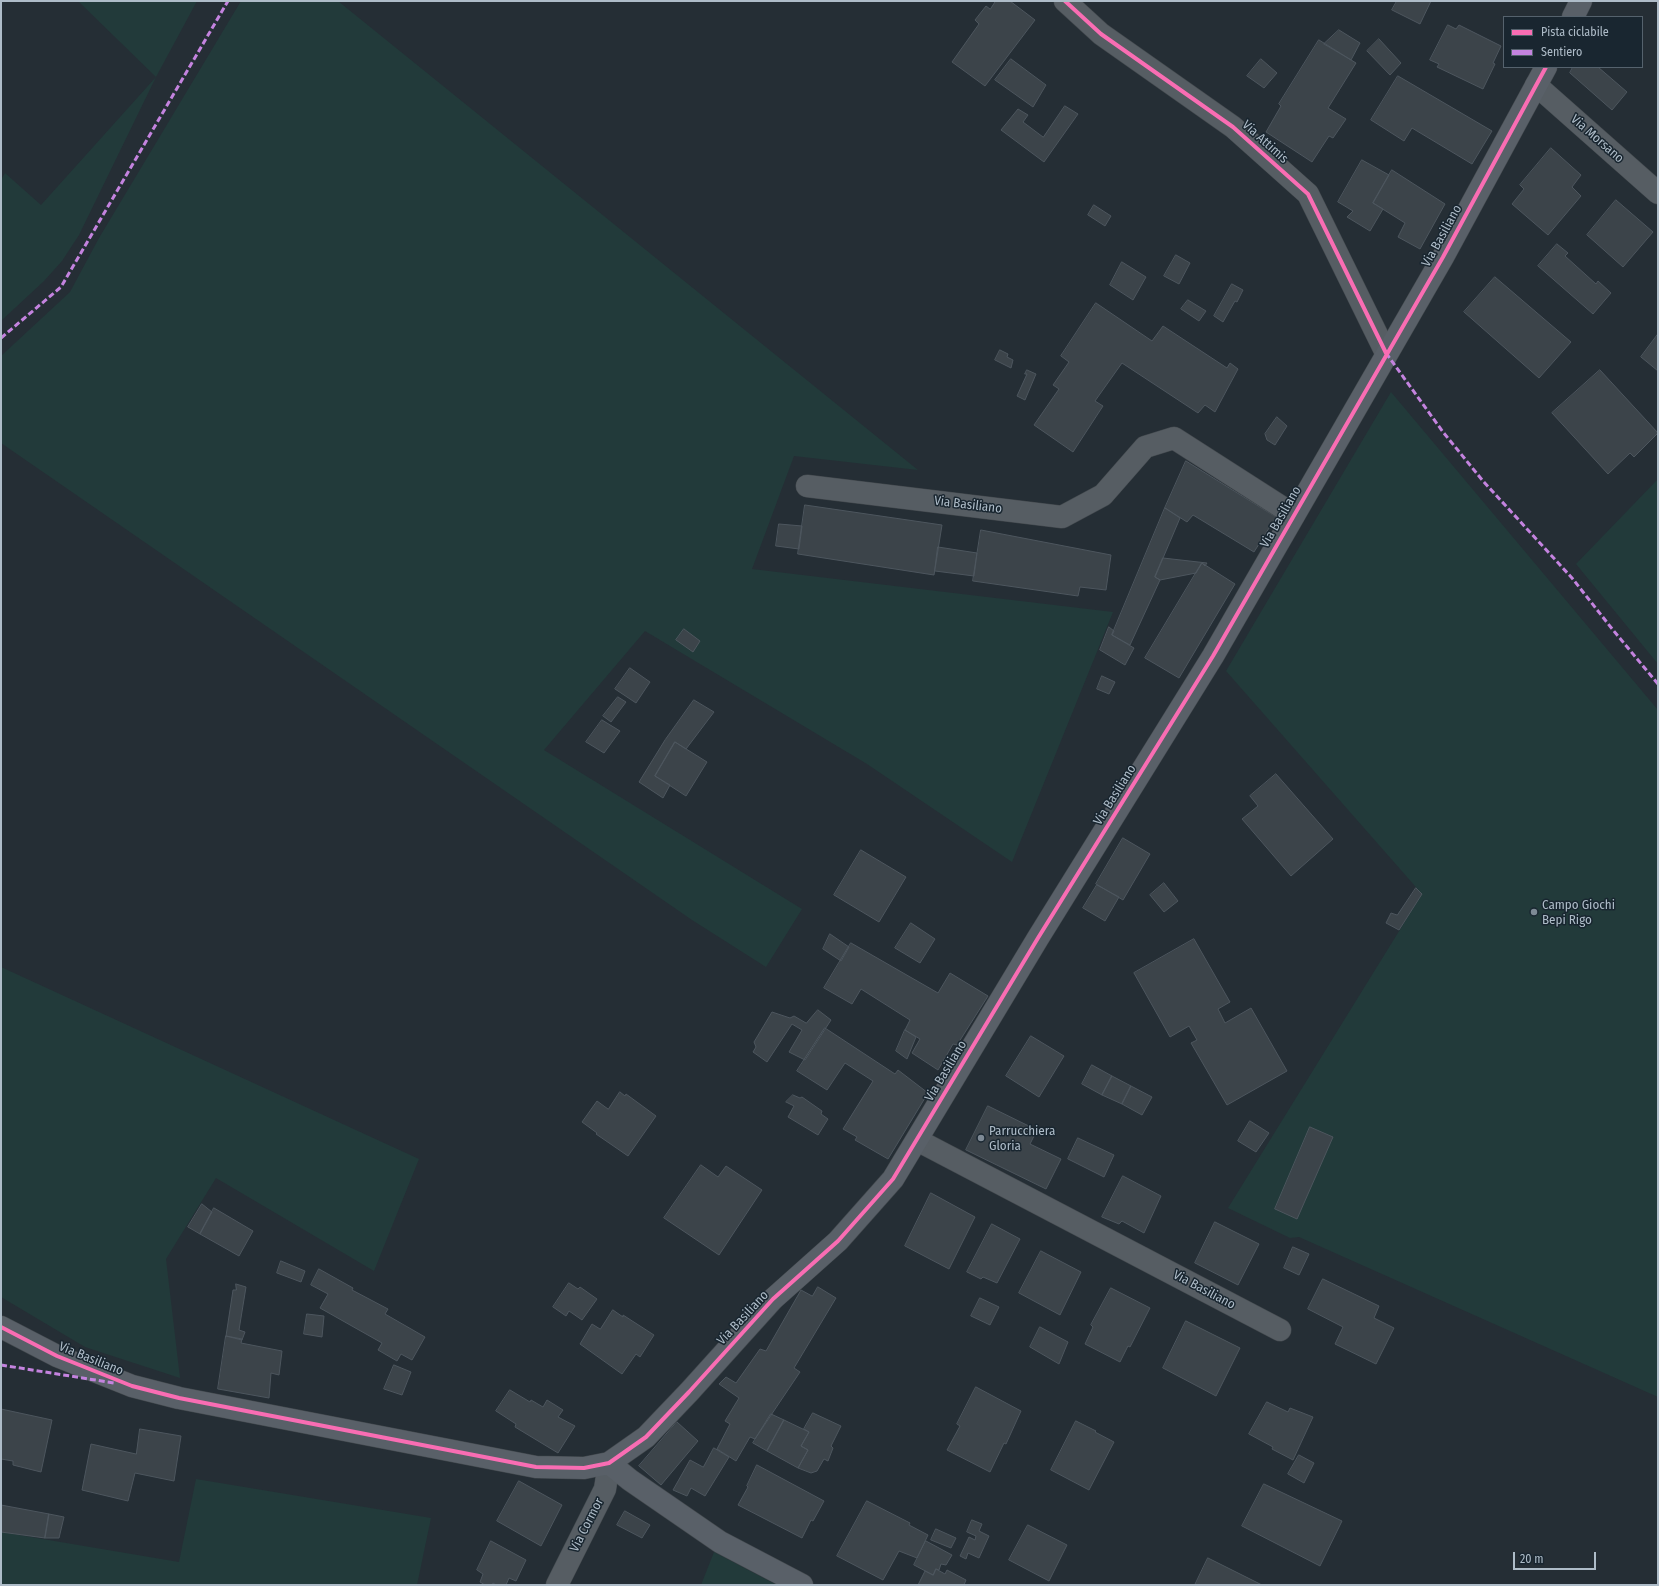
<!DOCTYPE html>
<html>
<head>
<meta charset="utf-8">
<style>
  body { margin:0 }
  #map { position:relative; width:1659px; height:1586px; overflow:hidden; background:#252e35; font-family:"Fira Sans Condensed",sans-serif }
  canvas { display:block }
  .frame { position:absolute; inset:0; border:2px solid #aebcc8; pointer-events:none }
  .legend { position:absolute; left:1503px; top:16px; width:140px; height:52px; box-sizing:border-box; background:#192630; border:1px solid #55626d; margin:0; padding:5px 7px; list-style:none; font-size:12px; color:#aebcc8 }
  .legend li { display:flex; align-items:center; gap:8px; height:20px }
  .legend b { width:20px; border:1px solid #55626d }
  .scale { position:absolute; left:1513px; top:1552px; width:83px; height:18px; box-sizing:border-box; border:2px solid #aebcc8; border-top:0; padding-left:5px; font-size:12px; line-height:14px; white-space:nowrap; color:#aebcc8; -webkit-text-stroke:3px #192630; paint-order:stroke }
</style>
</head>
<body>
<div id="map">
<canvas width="1659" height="1586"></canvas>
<div class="frame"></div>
<ul class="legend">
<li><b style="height:5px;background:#f96db3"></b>Pista ciclabile</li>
<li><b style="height:5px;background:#c483df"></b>Sentiero</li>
</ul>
<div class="scale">20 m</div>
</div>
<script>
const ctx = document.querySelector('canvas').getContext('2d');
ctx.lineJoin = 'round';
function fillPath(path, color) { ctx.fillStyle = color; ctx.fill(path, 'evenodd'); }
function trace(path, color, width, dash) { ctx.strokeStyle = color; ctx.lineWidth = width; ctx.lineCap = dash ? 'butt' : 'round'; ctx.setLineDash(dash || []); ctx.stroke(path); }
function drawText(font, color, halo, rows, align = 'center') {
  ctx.font = font + ' "Fira Sans Condensed",sans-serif'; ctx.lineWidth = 3; ctx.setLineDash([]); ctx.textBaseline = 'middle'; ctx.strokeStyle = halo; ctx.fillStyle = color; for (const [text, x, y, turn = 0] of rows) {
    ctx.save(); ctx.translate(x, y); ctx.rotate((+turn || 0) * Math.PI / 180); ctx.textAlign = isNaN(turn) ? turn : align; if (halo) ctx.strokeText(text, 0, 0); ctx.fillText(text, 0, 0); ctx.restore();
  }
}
const green = new Path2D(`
  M 78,1 L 197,1 L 156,77 L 79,235 L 62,261 L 44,281 L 1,321 L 1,180 L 5,173 L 41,205 L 156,77 Z
  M 241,1 L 338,1 L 918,470 L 794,456 L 752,569 L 1113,612 L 1012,862 L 867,764 L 645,631 L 544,750 L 802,909 L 766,967 L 692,920 L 1,443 L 1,356 L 70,292 L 99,238 Z
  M 1391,392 L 1658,710 L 1658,1397 L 1299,1237 L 1290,1238 L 1228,1208 L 1422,894 L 1226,671 Z
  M 1658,479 L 1658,664 L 1576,564 Z
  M 1,967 L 419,1159 L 374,1271 L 216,1178 L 166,1259 L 180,1378 L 85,1347 L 1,1297 Z
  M 196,1479 L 431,1518 L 417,1585 L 1,1584 L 1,1532 L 179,1562 Z
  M 714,1552 L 777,1585 L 701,1585 Z`);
const building = new Path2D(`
  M 996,1 L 1010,1 L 1035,20 L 985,86 L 952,62 L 979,24 L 975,20 L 986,6 L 990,9 Z
  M 1397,1 L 1431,1 L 1420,24 L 1392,10 Z
  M 1448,25 L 1456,29 L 1459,25 L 1501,46 L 1493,63 L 1495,64 L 1483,89 L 1437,67 L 1439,64 L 1430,60 Z
  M 1339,30 L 1360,43 L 1351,60 L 1324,44 Z
  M 1379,39 L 1401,63 L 1390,75 L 1367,51 Z
  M 1319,40 L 1356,63 L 1328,108 L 1346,119 L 1333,138 L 1329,136 L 1312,162 L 1266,132 L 1281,106 L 1279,104 Z
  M 1011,59 L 1046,85 L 1033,107 L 995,80 Z
  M 1261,59 L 1277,73 L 1264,88 L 1247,76 Z
  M 1573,67 L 1598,67 L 1627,92 L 1612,110 L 1570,73 Z
  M 1398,76 L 1492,131 L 1472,164 L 1412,128 L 1404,141 L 1371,120 Z
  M 1065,106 L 1078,114 L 1044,162 L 1001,130 L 1018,109 L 1028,115 L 1023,122 L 1043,137 Z
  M 1551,148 L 1581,175 L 1572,187 L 1581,196 L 1548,235 L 1512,204 L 1524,189 L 1520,185 Z
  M 1362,160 L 1389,175 L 1373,203 L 1383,209 L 1370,231 L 1347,217 L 1353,211 L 1338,202 Z
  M 1392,170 L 1445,204 L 1420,249 L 1398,237 L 1405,223 L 1373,203 Z
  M 1616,200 L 1653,232 L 1623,267 L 1587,235 Z
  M 1094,205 L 1111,216 L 1105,226 L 1088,215 Z
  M 1557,244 L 1568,253 L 1565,256 L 1596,284 L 1598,281 L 1611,293 L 1593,314 L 1538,266 Z
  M 1176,255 L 1190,263 L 1179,284 L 1164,276 Z
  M 1122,262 L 1146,277 L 1133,300 L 1110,285 Z
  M 1495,277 L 1571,342 L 1539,378 L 1464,312 Z
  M 1232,284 L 1243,290 L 1237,302 L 1235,301 L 1223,322 L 1214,316 Z
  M 1188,300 L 1206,311 L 1199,321 L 1181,309 Z
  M 1096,303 L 1152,341 L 1163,326 L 1227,368 L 1230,363 L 1238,369 L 1215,412 L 1205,405 L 1198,413 L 1122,363 L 1095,401 L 1103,406 L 1073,452 L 1034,425 L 1059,389 L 1053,385 L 1069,362 L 1061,356 Z
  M 1658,334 L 1658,371 L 1641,357 Z
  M 1000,350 L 1008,354 L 1007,357 L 1013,360 L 1011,368 L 995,360 Z
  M 1027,370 L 1036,374 L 1025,400 L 1017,396 L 1027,374 L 1025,374 Z
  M 1600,370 L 1658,433 L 1634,457 L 1630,453 L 1608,474 L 1552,413 Z
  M 1277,417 L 1287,426 L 1275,445 L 1267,440 L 1265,434 Z
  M 1186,461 L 1276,517 L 1254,552 L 1193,515 L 1187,522 L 1165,508 Z
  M 805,505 L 942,525 L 934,575 L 798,554 Z
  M 1165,508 L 1180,518 L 1155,577 L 1160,580 L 1130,645 L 1112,635 Z
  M 779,524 L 802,526 L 799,549 L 776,546 Z
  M 981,530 L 1111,555 L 1106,590 L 1080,587 L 1078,596 L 973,581 Z
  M 938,547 L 977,553 L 974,576 L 935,571 Z
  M 1163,558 L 1207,563 L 1205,566 L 1202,563 L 1196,573 L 1160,580 L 1155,577 Z
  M 1202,563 L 1235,584 L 1179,678 L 1145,658 Z
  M 1109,627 L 1114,631 L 1112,635 L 1134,648 L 1125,665 L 1100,650 Z
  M 684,629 L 700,641 L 693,652 L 676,640 Z
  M 630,668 L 650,682 L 636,703 L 615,689 Z
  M 1102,676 L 1115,682 L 1109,694 L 1097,689 Z
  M 618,697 L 626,702 L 611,722 L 603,716 Z
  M 694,700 L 714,712 L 686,749 L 675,742 L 655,776 L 670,785 L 663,798 L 639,782 L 665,740 Z
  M 602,720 L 620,731 L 604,753 L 586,742 Z
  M 675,742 L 707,762 L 686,796 L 655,776 Z
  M 1276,774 L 1333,839 L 1291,876 L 1242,819 L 1258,806 L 1250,796 Z
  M 1123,838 L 1150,854 L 1123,900 L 1096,884 Z
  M 861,850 L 906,877 L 879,922 L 834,895 Z
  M 1164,883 L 1178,901 L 1164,912 L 1150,895 Z
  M 1097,885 L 1119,897 L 1105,921 L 1083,908 Z
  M 1416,888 L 1422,894 L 1399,930 L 1386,923 L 1391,913 L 1397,915 Z
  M 911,923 L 935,939 L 920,963 L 895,948 Z
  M 830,934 L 849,947 L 841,961 L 823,949 Z
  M 1194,939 L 1230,1002 L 1218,1009 L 1225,1023 L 1251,1008 L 1287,1071 L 1227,1105 L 1191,1043 L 1197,1040 L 1189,1026 L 1170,1037 L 1134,973 Z
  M 851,943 L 938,993 L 950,973 L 988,996 L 957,1045 L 953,1044 L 938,1070 L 912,1053 L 920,1039 L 905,1030 L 910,1020 L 861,989 L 852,1004 L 824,988 Z
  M 818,1010 L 831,1020 L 805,1060 L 789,1052 L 802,1030 L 792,1024 L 767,1062 L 753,1052 L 756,1047 L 754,1042 L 772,1012 L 790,1018 L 794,1016 L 806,1023 Z
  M 825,1028 L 895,1074 L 898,1070 L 928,1093 L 888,1159 L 855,1140 L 857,1137 L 843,1129 L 873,1081 L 845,1063 L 827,1090 L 797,1071 Z
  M 905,1030 L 916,1037 L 907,1059 L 896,1051 Z
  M 1031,1036 L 1064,1056 L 1039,1097 L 1006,1076 Z
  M 1092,1065 L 1112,1076 L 1102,1095 L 1082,1084 Z
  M 1112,1076 L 1131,1086 L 1122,1104 L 1102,1095 Z
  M 1131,1086 L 1152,1097 L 1142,1115 L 1122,1104 Z
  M 620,1092 L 625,1096 L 626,1094 L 656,1116 L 628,1156 L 596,1134 L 597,1133 L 582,1122 L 597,1101 L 608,1109 Z
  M 793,1095 L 800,1098 L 802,1097 L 822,1111 L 821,1114 L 828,1119 L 818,1135 L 788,1117 L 794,1106 L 786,1102 Z
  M 988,1106 L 1037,1130 L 1030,1144 L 1061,1159 L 1046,1189 L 966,1150 Z
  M 1250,1121 L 1269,1133 L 1256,1152 L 1238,1141 Z
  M 1310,1127 L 1333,1137 L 1297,1219 L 1275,1209 Z
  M 1078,1138 L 1114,1155 L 1104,1177 L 1068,1159 Z
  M 701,1165 L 718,1177 L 726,1166 L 762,1190 L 719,1255 L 664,1218 Z
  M 1123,1176 L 1161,1196 L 1144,1233 L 1122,1221 L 1119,1224 L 1102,1217 Z
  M 931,1193 L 975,1217 L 949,1269 L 905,1246 Z
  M 202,1204 L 212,1212 L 200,1234 L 188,1227 Z
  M 214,1208 L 253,1231 L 239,1256 L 200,1234 Z
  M 1215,1222 L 1259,1244 L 1238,1285 L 1195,1263 Z
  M 992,1224 L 1020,1239 L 997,1283 L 983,1277 L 981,1279 L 967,1272 Z
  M 1293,1247 L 1309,1254 L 1299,1275 L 1284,1268 Z
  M 1041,1251 L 1081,1272 L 1060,1315 L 1019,1293 Z
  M 281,1261 L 305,1271 L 301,1282 L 277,1273 Z
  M 319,1269 L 353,1288 L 352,1290 L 388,1309 L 385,1314 L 425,1337 L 412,1360 L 401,1354 L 397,1361 L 378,1350 L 382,1343 L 320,1308 L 328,1294 L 311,1285 Z
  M 1323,1279 L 1379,1306 L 1374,1318 L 1394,1328 L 1376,1364 L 1335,1344 L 1343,1327 L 1308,1309 Z
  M 569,1283 L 578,1289 L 580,1287 L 597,1299 L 582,1320 L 569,1311 L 566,1316 L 553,1307 Z
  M 236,1284 L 246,1287 L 239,1330 L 245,1332 L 242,1340 L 226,1336 L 233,1290 L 236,1290 Z
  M 818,1287 L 836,1298 L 794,1368 L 800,1372 L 755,1439 L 750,1437 L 736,1461 L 717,1449 L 730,1424 L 725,1421 L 739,1398 L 719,1384 L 726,1377 L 736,1383 L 760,1349 L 766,1351 L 801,1290 L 812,1296 Z
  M 1111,1288 L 1150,1308 L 1130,1347 L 1128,1346 L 1120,1362 L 1085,1344 L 1093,1327 L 1091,1325 Z
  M 980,1298 L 999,1307 L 990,1325 L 971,1316 Z
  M 613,1310 L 623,1317 L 623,1315 L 654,1335 L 640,1357 L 636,1354 L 622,1374 L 580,1344 L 592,1324 L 600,1329 Z
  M 307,1314 L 324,1316 L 322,1337 L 304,1334 Z
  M 1186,1321 L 1240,1348 L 1216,1396 L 1163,1368 Z
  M 1040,1327 L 1068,1342 L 1059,1364 L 1030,1347 Z
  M 226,1336 L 242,1339 L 241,1343 L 282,1351 L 279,1375 L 271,1373 L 269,1398 L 218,1389 Z
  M 394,1365 L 411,1372 L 402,1395 L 384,1389 Z
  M 976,1387 L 1021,1411 L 1006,1444 L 1004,1443 L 990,1472 L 947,1450 L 960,1426 L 957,1424 Z
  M 510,1390 L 530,1402 L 531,1400 L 543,1407 L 547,1400 L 563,1410 L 558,1417 L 575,1426 L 558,1453 L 515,1427 L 516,1424 L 496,1411 Z
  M 1267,1402 L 1288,1412 L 1290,1408 L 1313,1417 L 1293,1460 L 1272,1449 L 1273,1447 L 1249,1434 Z
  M 1,1409 L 52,1420 L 41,1472 L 13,1465 L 13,1461 L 1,1459 Z
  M 813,1413 L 841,1426 L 831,1446 L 833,1448 L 828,1461 L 824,1459 L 817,1471 L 811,1473 L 798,1468 L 808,1450 L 801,1446 L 809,1432 L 804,1429 Z
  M 771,1414 L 784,1420 L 767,1451 L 753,1443 Z
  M 784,1420 L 809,1432 L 801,1446 L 808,1450 L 798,1468 L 767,1451 Z
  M 1076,1421 L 1096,1431 L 1095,1432 L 1114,1442 L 1089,1490 L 1051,1470 Z
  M 677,1422 L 698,1441 L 661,1485 L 639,1466 Z
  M 140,1429 L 181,1436 L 174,1481 L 135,1473 L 128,1501 L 82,1490 L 91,1444 L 136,1454 Z
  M 714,1448 L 729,1457 L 705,1496 L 691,1488 L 687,1496 L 673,1490 L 690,1460 L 703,1467 Z
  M 1299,1455 L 1314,1463 L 1304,1483 L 1288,1474 Z
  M 757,1465 L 824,1501 L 813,1521 L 811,1520 L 802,1538 L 738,1505 L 748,1487 L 747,1486 Z
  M 519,1481 L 562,1505 L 541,1546 L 497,1521 Z
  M 1264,1484 L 1342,1521 L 1320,1566 L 1242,1526 Z
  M 867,1501 L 910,1523 L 909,1525 L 928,1535 L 917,1558 L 899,1551 L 883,1580 L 837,1556 Z
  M 1,1505 L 49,1514 L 45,1538 L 1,1532 Z
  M 625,1511 L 650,1525 L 642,1538 L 617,1525 Z
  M 49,1514 L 64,1517 L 59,1538 L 45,1538 Z
  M 972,1520 L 982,1524 L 979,1531 L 989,1536 L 979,1558 L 968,1553 L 966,1559 L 960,1556 L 969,1537 L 975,1540 L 976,1536 L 967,1532 Z
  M 1028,1525 L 1067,1545 L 1049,1581 L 1009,1560 Z
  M 936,1529 L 956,1538 L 951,1548 L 931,1540 Z
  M 491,1541 L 526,1560 L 516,1581 L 509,1578 L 506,1585 L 496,1585 L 493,1583 L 492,1585 L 485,1585 L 480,1582 L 483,1574 L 477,1570 Z
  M 926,1541 L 952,1555 L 946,1565 L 941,1564 L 939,1570 L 936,1569 L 933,1575 L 914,1565 Z
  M 1208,1558 L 1262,1585 L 1195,1585 Z
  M 936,1569 L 945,1574 L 947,1570 L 966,1580 L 964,1585 L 918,1585 L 925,1571 L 933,1575 Z`);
const street = new Path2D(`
  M 1065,1 L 1101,34 L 1233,127 L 1308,194 L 1386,353
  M 1536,85 L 1658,193
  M 807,486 L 1062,517 L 1103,495 L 1145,447 L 1174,438 L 1294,515
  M 917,1140 L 1280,1330
  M 557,1585 L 605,1489 L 609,1463`);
const secondary = new Path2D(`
  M 1573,17 L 1581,1
  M 1,1327 L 57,1356 L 132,1386 L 179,1398 L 536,1467 L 584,1468 L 609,1463 L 646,1437 L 689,1392 L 773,1299 L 838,1241 L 893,1179 L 1038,938 L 1213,656 L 1443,257 L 1546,67
  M 609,1463 L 630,1480 L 720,1542 L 802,1585`);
const quiet = new Path2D(`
  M 1,338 L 61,287 L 228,1
  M 1386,353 L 1443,432 L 1483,481 L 1572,578 L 1613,630 L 1658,684
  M 1,1365 L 114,1383`);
const cycleway = new Path2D(`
  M 1065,1 L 1101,34 L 1233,127 L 1308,194 L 1386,353
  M 1,1327 L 57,1356 L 132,1386 L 179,1398 L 536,1467 L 584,1468 L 609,1463 L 646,1437 L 689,1392 L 773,1299 L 838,1241 L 893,1179 L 1038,938 L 1213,656 L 1443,257 L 1546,67`);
const markers = [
  [1534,912,4,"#7e8a95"],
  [981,1138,4,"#7e8a95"]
];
const streetNames = [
  ["Via Morsano",1597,139,41],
  ["Via Attimis",1265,142,42],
  ["Via Basiliano",1442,236,-61],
  ["Via Basiliano",968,505,7],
  ["Via Basiliano",1281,517,-60],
  ["Via Basiliano",1115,795,-58],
  ["Via Basiliano",946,1071,-59],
  ["Via Basiliano",1204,1290,28],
  ["Via Basiliano",743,1318,-47],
  ["Via Basiliano",91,1359,22],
  ["Via Cormor",587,1525,-63]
];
const poiNames = [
  ["Campo Giochi",1542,905],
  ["Bepi Rigo",1542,920],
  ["Parrucchiera",989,1131],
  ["Gloria",989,1146]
];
fillPath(green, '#223a3a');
fillPath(building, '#3c444a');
trace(building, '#4d565e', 1);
trace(street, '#42484d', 23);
trace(secondary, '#42484d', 23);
trace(street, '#565d63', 22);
trace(secondary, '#596068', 22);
trace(quiet, '#c483df', 3, [6, 3]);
trace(cycleway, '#f96db3', 4);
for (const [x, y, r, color] of markers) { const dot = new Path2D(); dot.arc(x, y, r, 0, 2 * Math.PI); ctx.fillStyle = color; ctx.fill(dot); trace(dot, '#192630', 1.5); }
drawText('13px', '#aebcc8', '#192630', streetNames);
drawText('13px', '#aebcc8', '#192630', poiNames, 'left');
</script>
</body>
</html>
